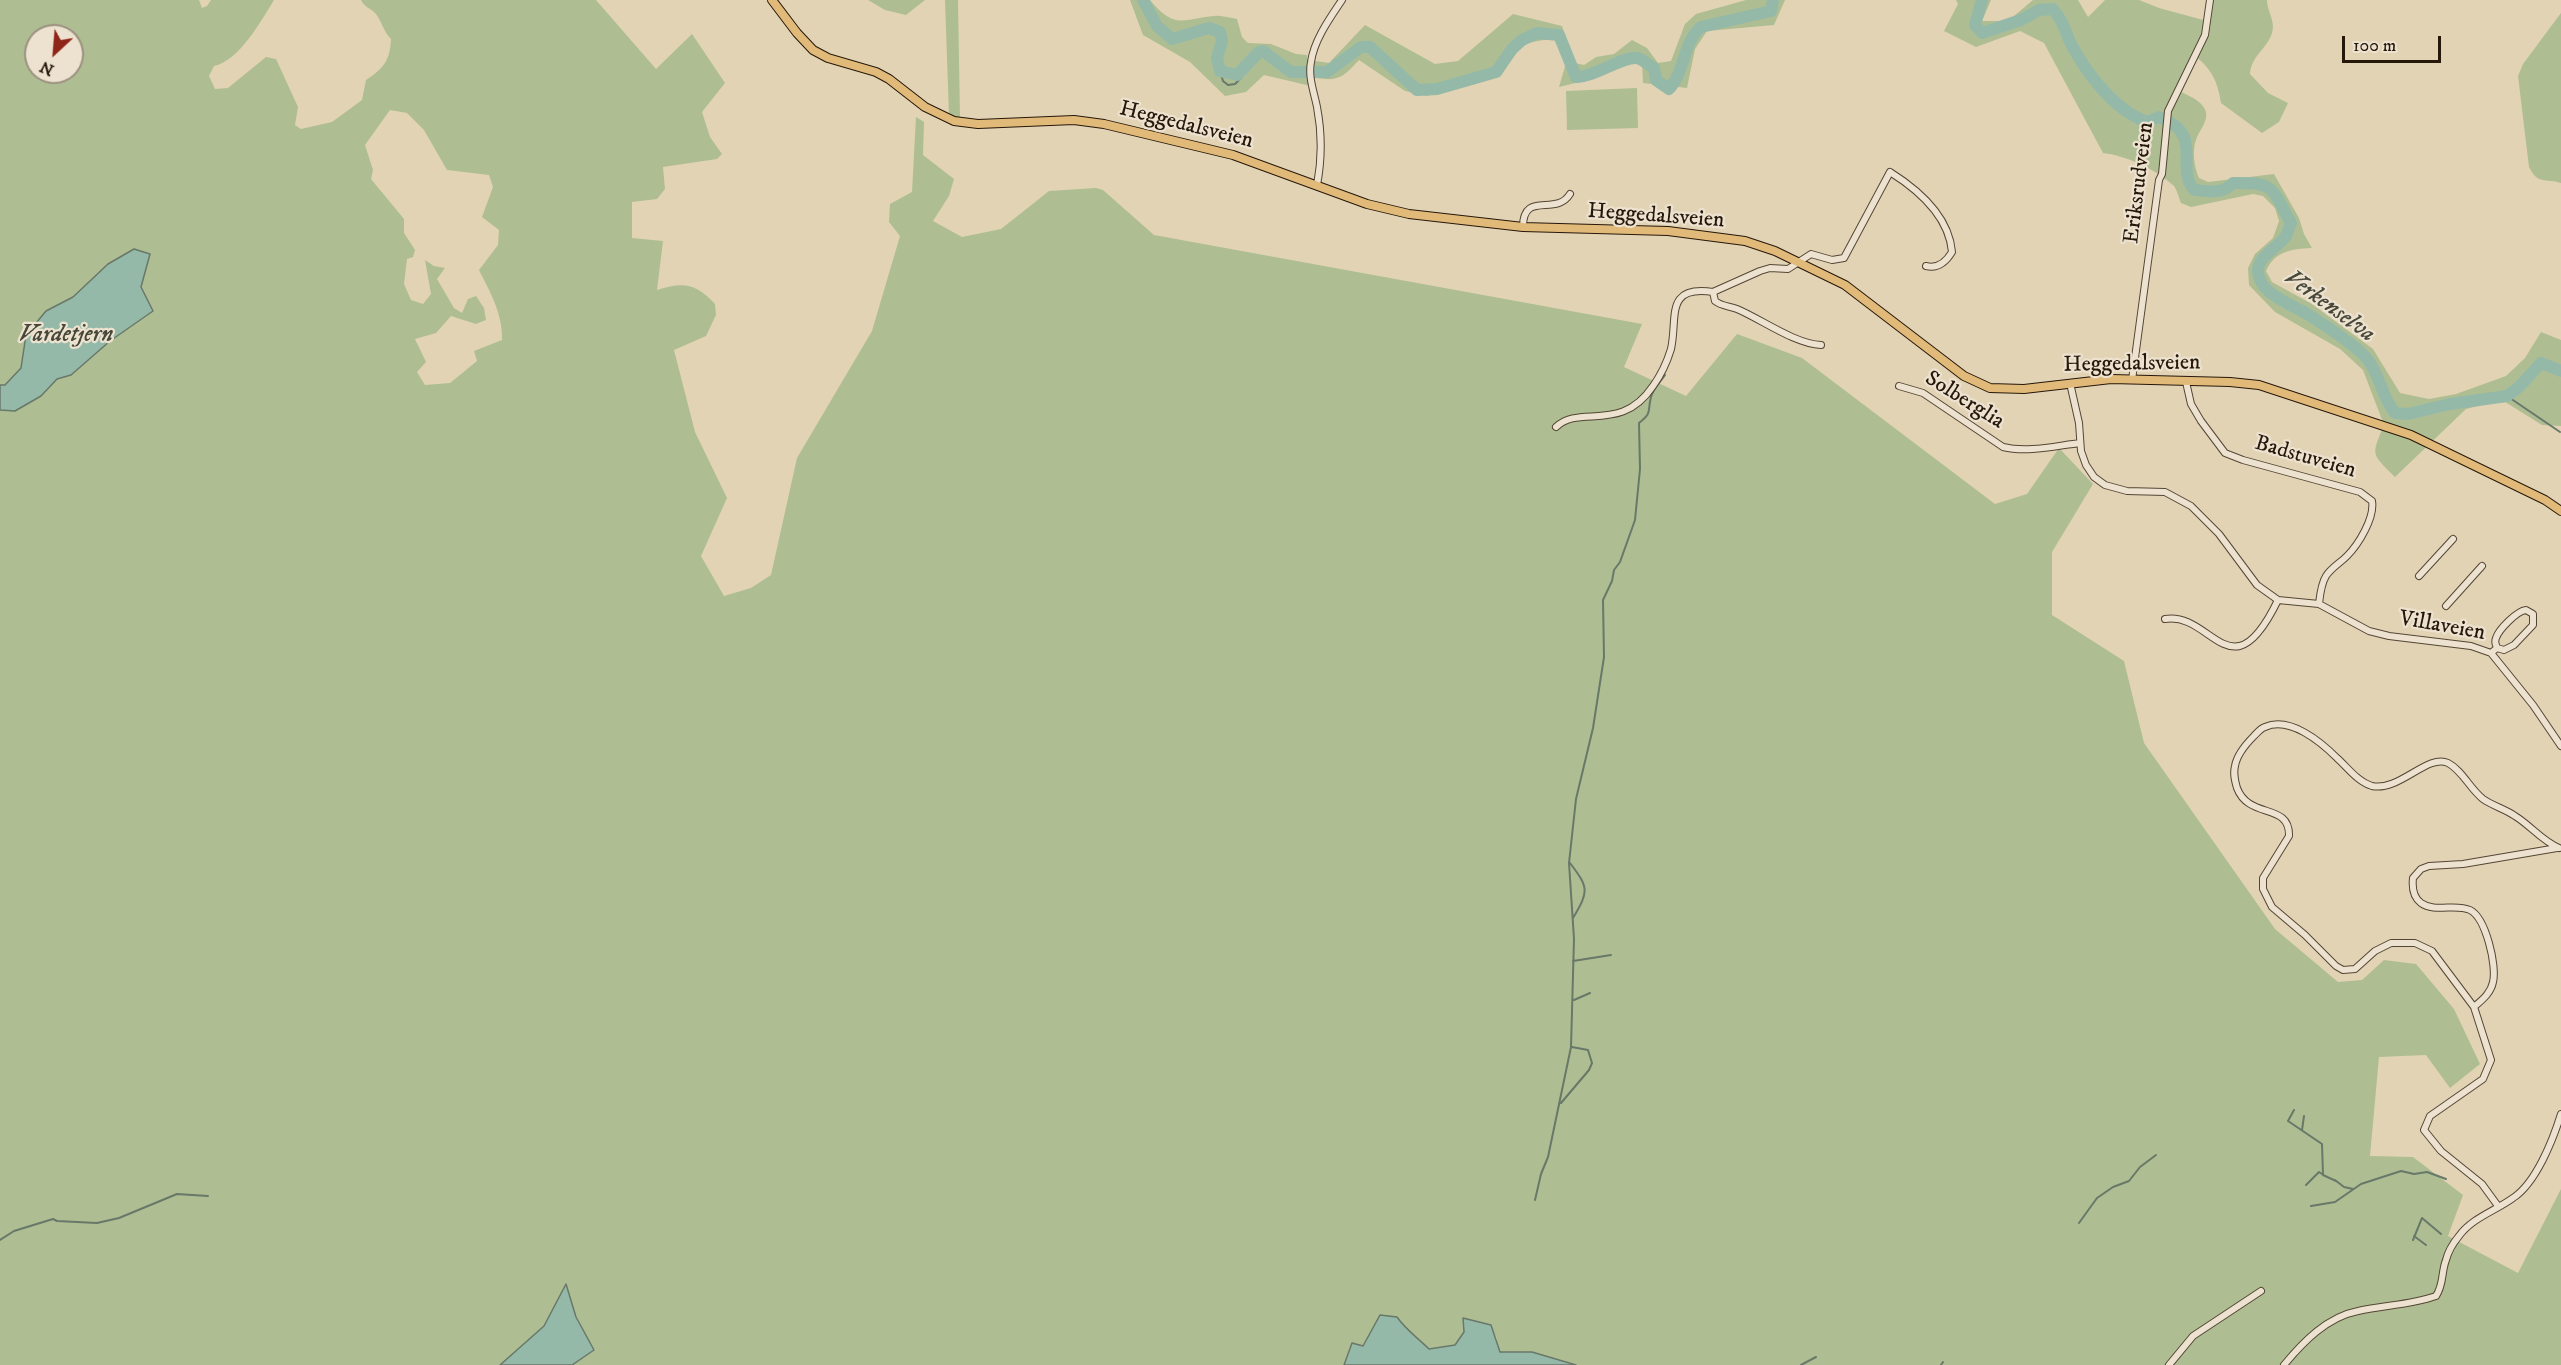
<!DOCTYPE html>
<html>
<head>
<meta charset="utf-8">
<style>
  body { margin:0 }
  #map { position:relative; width:2561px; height:1365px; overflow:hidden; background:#e2d3b5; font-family:"IM FELL DW Pica",serif }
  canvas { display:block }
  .north { position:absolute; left:24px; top:24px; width:60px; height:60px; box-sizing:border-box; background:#ece2cf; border:2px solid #9c9180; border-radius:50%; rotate:206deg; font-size:16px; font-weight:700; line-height:24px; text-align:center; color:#25170a }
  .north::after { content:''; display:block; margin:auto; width:21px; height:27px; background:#8f2418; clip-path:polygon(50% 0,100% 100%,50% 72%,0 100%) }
  .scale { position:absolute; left:2342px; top:36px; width:99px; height:27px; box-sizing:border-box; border:3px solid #25170a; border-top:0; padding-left:8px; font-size:18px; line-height:21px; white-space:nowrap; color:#25170a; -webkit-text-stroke:4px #ece2cf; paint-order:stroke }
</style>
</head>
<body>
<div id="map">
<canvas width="2561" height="1365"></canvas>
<div class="north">N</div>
<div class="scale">100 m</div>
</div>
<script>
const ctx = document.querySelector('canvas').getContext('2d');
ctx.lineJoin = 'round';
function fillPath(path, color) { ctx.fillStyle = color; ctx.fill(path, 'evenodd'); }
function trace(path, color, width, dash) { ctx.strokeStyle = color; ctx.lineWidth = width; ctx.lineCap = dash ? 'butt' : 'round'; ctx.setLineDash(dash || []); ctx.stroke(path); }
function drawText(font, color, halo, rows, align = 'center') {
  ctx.font = font + ' "IM FELL DW Pica",serif'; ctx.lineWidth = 4.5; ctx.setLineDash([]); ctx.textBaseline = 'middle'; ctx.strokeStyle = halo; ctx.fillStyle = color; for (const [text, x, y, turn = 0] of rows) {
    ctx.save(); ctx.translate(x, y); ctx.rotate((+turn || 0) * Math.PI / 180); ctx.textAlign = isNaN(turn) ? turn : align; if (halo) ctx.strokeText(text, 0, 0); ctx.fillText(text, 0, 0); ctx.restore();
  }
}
const green = new Path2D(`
  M 0,0 L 199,0 L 202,8 L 207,6 L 211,0 L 274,0 C 261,21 239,61 214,66 L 209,76 L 215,89 L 228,88 L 266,57 L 276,59 L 298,107 L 295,125 L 301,129 L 332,122 L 362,100 L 366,80 C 383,69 390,61 391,39 C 383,31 382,21 375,13 C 370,8 364,7 361,0 L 596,0 L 656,69 L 692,34 L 725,83 L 702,112 L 710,137 L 722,154 L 717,159 L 663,167 L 665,189 L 657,199 L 632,202 L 632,238 L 663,241 L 657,290 C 683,282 695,283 715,304 L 716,315 L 706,336 L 674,350 L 695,432 L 727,498 L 701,556 L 724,596 L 751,588 L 771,575 L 797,458 L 872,331 L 900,236 L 889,222 L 890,204 L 912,192 L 916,117 L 924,122 L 923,155 L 954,179 L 949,196 L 933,221 L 962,237 L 1001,229 L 1049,191 L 1096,188 L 1103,190 L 1154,235 L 1642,324 L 1624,367 L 1686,396 L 1737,334 L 1802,358 L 1995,504 L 2027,494 L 2059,448 L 2093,484 L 2052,552 L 2052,615 L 2124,661 L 2144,743 L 2275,929 L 2338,982 L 2362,980 L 2384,960 L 2416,964 L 2454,1009 L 2480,1064 L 2450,1088 L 2426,1055 L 2379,1057 L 2370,1156 L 2413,1157 L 2463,1195 L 2448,1236 L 2518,1273 L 2561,1189 L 2561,1365 L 1576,1365 L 1532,1352 L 1499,1352 L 1496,1336 L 1463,1319 L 1464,1332 L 1455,1345 L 1429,1349 C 1418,1338 1406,1330 1397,1317 L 1362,1346 L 1352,1344 L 1344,1365 L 572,1365 L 594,1350 L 576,1317 L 566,1285 L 544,1326 L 500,1365 L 0,1365 L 0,410 L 15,411 L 41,396 L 57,379 L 71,375 L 110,341 L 153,311 L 141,287 L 150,254 L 108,264 L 73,297 L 46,311 L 26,335 L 21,368 L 5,385 L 0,385 ZM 36,36 L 72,36 L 72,72 L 36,72 ZM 390,110 L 407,113 L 424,130 L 447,170 L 489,175 L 493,187 L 482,217 L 499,230 L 498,245 L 479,270 C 490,292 503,314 502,340 L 474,351 L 477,361 L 450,383 L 425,385 L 417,372 L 426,362 L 415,339 L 436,333 L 451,316 L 476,324 L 486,320 L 484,308 L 476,296 L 468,299 L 462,313 L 454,308 L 437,279 L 445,268 L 434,266 L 425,260 L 431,294 L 423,304 L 411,300 L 404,284 L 407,259 L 413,257 L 415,250 L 404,233 L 404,219 L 371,179 L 373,170 L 365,145 Z
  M 868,0 L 925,0 L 906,15 L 885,10 Z
  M 945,0 L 958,0 L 960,119 L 949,116 Z
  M 1130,0 L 1150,0 C 1175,30 1182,19 1214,16 C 1221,15 1230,18 1237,19 L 1242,37 L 1248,43 L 1271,44 L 1296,54 L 1307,55 L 1311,86 L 1264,75 L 1246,92 L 1225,96 L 1190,62 L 1143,35 Z
  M 1746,0 L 1785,0 L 1774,25 L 1707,31 L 1695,49 L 1687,88 L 1643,83 L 1642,63 L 1628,57 L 1592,79 L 1559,87 L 1566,63 L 1555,38 L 1521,44 L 1501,76 L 1427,96 L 1405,91 L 1359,60 C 1342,79 1337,82 1311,77 L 1309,60 L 1329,63 L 1365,25 L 1435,64 L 1458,61 L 1513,14 L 1562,26 L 1575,63 L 1584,65 L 1596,57 L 1614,54 L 1632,40 L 1647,48 L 1658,63 L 1671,61 L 1685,24 L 1696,14 Z
  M 1956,0 L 1991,0 L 1982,21 L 2008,21 L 2033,0 L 2078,0 L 2088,17 L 2105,0 L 2139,0 L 2159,8 L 2207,21 L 2210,0 L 2267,0 C 2267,12 2276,21 2272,33 C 2267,49 2251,56 2250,74 L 2268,93 L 2288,103 L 2279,122 L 2262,133 L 2221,103 C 2218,83 2212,69 2196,57 L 2177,90 C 2185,94 2196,98 2202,105 C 2213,117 2200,128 2196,140 C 2192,151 2194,167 2199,178 L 2208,182 L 2274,174 L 2299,218 L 2304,234 L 2312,248 C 2291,249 2275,251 2266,271 L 2272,282 L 2312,304 L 2373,349 L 2400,393 L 2429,399 L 2456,394 L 2506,376 L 2525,358 L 2541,332 L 2561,340 L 2561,426 L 2542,425 L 2502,400 L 2466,409 L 2395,477 C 2371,453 2371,456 2384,425 L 2363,370 L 2340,349 L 2275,312 L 2249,285 L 2248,268 L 2255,254 L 2273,238 L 2279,221 L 2275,208 L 2263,196 L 2253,194 L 2191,207 L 2181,203 C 2179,198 2177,190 2174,186 C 2156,170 2128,156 2103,153 L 2044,43 L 2020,31 L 1976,47 L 1944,31 L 1958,4 Z
  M 2561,13 L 2561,183 C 2545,178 2538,185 2529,167 L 2518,76 L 2523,64 Z
  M 1637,88 L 1638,128 L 1567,130 L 1566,91 Z`);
const water = new Path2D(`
  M 134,249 L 150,254 L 141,287 L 153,311 L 110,341 L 71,375 L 57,379 L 41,396 L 15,411 L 0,410 L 0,385 L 5,385 L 21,368 L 26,335 L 46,311 L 73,297 L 108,264 Z
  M 566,1284 L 576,1317 L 594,1350 L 572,1365 L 500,1365 L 544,1326 Z
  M 1380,1315 L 1397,1317 C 1406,1330 1418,1338 1429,1349 L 1455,1345 L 1464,1332 L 1463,1318 L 1491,1325 L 1500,1352 L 1532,1352 L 1576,1365 L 1344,1365 L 1352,1343 L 1363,1346 Z`);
const stream = new Path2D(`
  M 1220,71 L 1223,81 L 1228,85 L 1235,84 L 1241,78 L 1242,70
  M 2507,396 L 2560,432
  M 1570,863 C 1589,888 1589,891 1573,918
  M 1573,961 L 1611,955
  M 1574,1000 L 1590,993
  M 1561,1103 L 1589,1070 L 1592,1063 L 1588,1050 L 1572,1047
  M 2294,1110 L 2288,1121 L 2322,1144 L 2323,1175 L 2336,1181
  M 2302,1130 L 2304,1116
  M 2335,1180 L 2344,1187 L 2353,1189
  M 2306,1185 L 2319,1172 L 2322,1174
  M 1535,1200 L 1541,1174 L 1548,1157 L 1571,1047 L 1574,939 L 1569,863 L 1576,799 L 1593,728 L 1604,657 L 1603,600 L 1612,581 L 1614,570 L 1620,562 L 1635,520 L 1640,469 L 1639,423 C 1653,412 1647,412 1651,397 C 1653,389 1661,381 1665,375
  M 2311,1206 L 2335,1202 L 2361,1184 L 2401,1171 L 2414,1174 L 2427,1172 L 2446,1179
  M 2079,1223 L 2097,1198 L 2113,1187 L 2129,1181 L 2140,1167 L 2156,1155
  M 2414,1236 L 2426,1245
  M 0,1240 L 14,1231 L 53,1219 L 57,1221 L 97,1223 L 119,1218 L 177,1194 L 208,1196
  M 2413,1240 L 2422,1218 L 2441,1234
  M 1801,1365 L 1816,1357
  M 1941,1365 L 1943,1362`);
const river = new Path2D(`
  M 1143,0 L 1157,26 L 1172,39 L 1209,28 L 1220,32 L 1222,41 L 1217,58 L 1220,71 L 1237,75 L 1259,52 L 1263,51 L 1291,72 L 1327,72 L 1361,47 L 1370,47 L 1417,90 L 1437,89 L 1496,72 L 1512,49 L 1522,40 L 1537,33 L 1559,35 L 1576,77 C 1596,77 1622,56 1637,58 C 1643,59 1648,65 1654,68 L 1656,80 L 1669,89 C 1686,71 1682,43 1701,27 L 1771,11 L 1773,0
  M 1982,0 L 1975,25 L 1982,33 L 2021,20 L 2039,10 L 2053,9 C 2063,21 2064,28 2070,42 C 2086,73 2114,110 2147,122 L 2159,117 C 2206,135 2174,165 2194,190 C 2209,191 2222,195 2233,183 C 2276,182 2271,188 2291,223 C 2289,227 2288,232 2286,236 C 2278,248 2258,256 2258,271 C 2259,295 2292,304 2309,315 C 2323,324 2359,348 2368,360 C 2380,376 2382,397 2395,413 L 2408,414 L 2450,404 L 2507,396 L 2519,387 L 2541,363 L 2561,371`);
const minor = new Path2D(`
  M 1317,185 C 1322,159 1322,133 1317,107 C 1314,92 1308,77 1311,62 C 1314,40 1330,18 1342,0
  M 1523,227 C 1523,190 1556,217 1570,194
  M 1821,345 C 1795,344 1761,319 1737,309 C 1729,306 1721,306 1715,301 L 1713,292 L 1760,271 L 1770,268 L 1788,269 L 1811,254 L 1832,260 L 1844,258 L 1890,172 C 1917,189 1949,216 1952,252 C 1946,262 1938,269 1926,266
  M 2132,380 L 2159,180 L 2162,174 L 2168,111 L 2205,35 L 2210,0
  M 2186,382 L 2191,404 L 2201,421 L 2225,453 L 2243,460 L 2360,492 L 2372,501 C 2375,518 2358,545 2347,556 C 2340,563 2331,568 2326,576 C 2321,584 2320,595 2319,604
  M 2070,383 L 2079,423 L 2081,451 L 2086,465 L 2094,477 L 2105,485 L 2127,491 L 2165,492 L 2191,506 L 2219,534 L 2257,585 L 2278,600 L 2319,604 L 2369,631 L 2389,636 L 2471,646 L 2491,653 L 2533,705 L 2561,746
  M 1899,386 L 1923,393 L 2003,447 C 2027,453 2055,446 2080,443
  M 1556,427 C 1580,404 1621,434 1653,386 C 1661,375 1667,362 1671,349 C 1678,318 1664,285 1713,292
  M 2419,576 L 2453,539
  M 2446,606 L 2482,566
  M 2165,619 C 2212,611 2231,697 2278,600
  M 2491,653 L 2497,648 L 2504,650 L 2514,645 L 2533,625 L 2533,614 L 2526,610 C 2517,611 2499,629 2496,638 C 2494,643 2496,644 2497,648
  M 2474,1007 C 2482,1000 2491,993 2493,982 C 2497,966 2486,918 2470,910 C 2455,903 2435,913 2421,903 C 2413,897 2412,887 2413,878 L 2421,869 L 2429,866 L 2463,864 L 2557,848
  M 2498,1206 L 2482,1184 L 2441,1151 L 2424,1130 L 2430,1116 L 2483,1079 L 2491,1060 L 2474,1007 L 2432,951 L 2415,943 L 2391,943 L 2375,951 L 2355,969 L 2343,970 L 2336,966 L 2305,935 L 2272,907 L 2263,889 L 2263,878 L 2289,836 C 2290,802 2249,820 2237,788 C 2235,781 2233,774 2235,766 C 2237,754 2246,744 2254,736 C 2257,733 2261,728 2265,727 C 2290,716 2321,742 2337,758 C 2348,768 2358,782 2372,786 C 2399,792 2428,753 2448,763 C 2462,770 2470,789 2483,799 C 2493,806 2505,809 2515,816 C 2530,825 2542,841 2559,848
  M 2169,1365 L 2193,1336 L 2261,1291
  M 2284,1365 C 2303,1342 2327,1317 2358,1311 C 2384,1305 2411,1305 2436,1296 C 2444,1284 2441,1273 2446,1260 C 2448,1252 2454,1242 2459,1236 C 2472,1218 2495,1211 2513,1198 C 2536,1183 2553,1140 2561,1114`);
const major = new Path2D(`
  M 772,0 L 797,33 L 813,50 L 828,58 L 876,72 L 889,79 L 925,107 L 954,121 L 978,124 L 1074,120 L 1104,124 L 1233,155 L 1367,204 L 1409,214 L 1523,227 L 1668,231 L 1745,241 L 1775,251 L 1845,285 L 1964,376 L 1990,388 L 2024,389 L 2111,379 L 2230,382 L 2259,385 L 2411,435 L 2545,500 L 2561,511`);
const streetNames = [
  ["Heggedalsveien",1186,126,14],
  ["Eriksrudveien",2140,183,-83],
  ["Heggedalsveien",1656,217,4],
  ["Heggedalsveien",2132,365,-1],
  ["Solberglia",1964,401,32],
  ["Badstuveien",2305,458,16],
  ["Villaveien",2442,627,10]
];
const waterNames = [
  ["Verkenselva",2329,307,36],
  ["Vardetjern",66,336]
];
fillPath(green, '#aebe92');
fillPath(water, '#95b9a9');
trace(water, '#687869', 1.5);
trace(stream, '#687869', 2);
trace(river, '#95b9a9', 12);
trace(minor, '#544635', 8);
trace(major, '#25170a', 10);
trace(minor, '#ece2cf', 6);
trace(major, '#e1ba7a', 8);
drawText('22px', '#25170a', '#ece2cf', streetNames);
drawText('italic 24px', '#47483a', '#ece2cf', waterNames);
</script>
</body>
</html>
